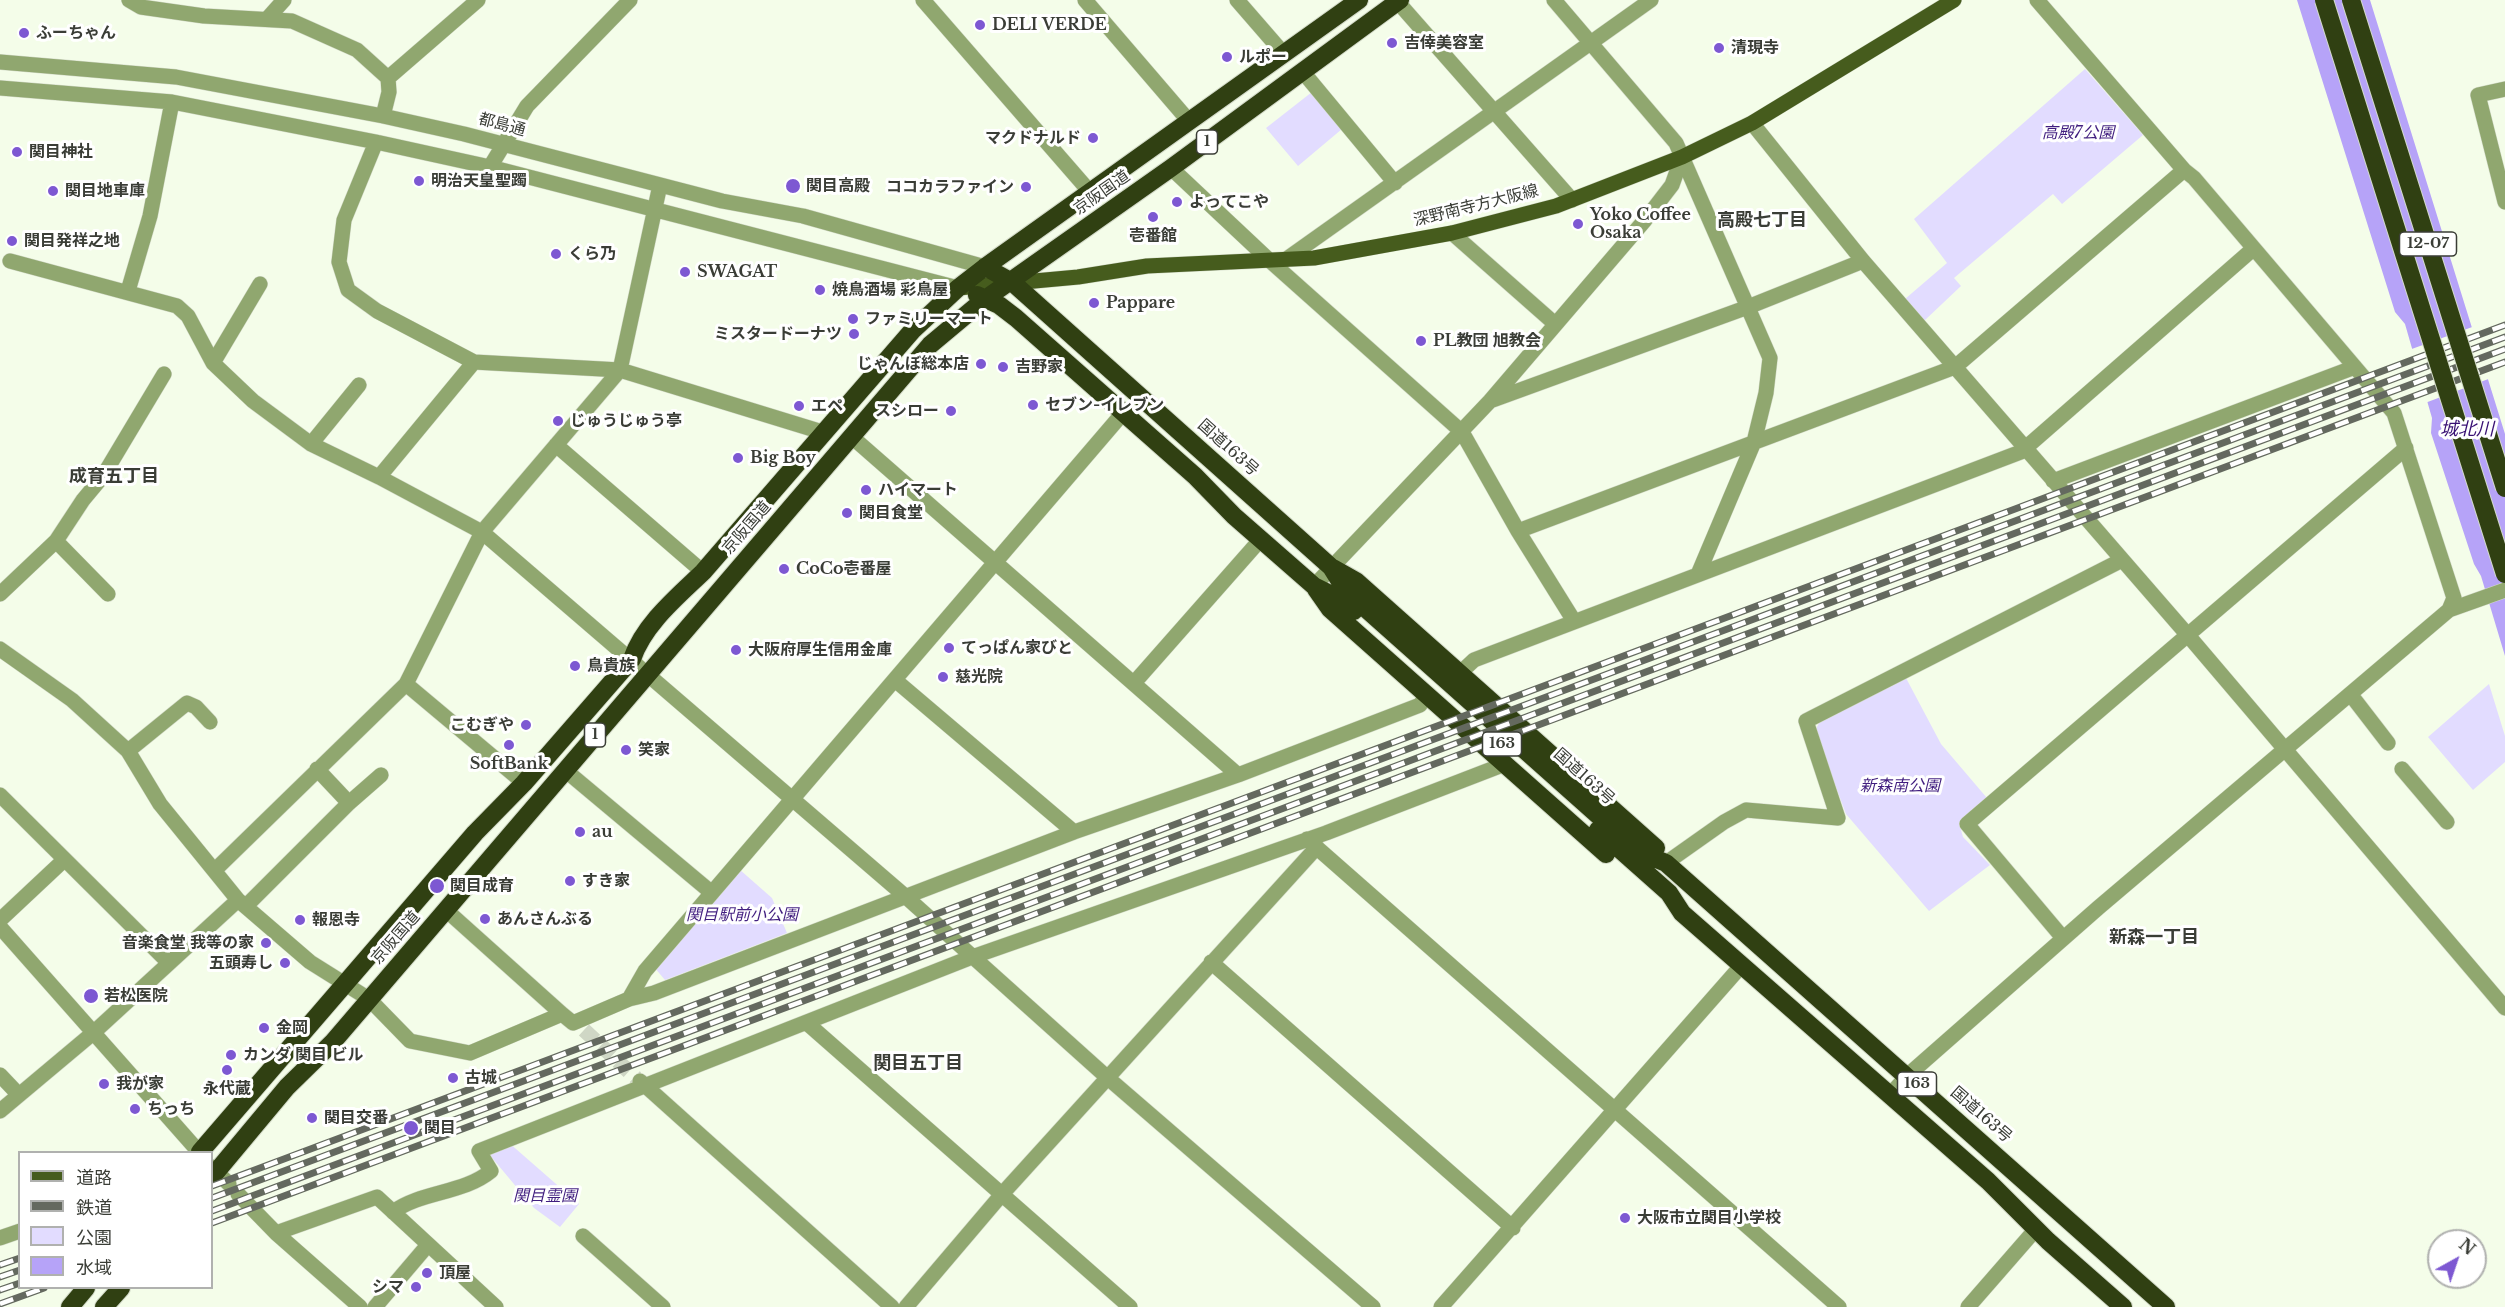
<!DOCTYPE html>
<html>
<head>
<meta charset="utf-8">
<style>
  body { margin:0 }
  #map { position:relative; width:2505px; height:1307px; overflow:hidden; background:#f4fde9; font-family:"Libre Baskerville","Noto Sans JP",serif }
  canvas { display:block }
  .legend { position:absolute; left:18px; top:1151px; width:195px; height:138px; box-sizing:border-box; background:#fff; border:2px solid #b0b1af; margin:0; padding:8px 10px; list-style:none; font-size:18px; color:#3a3d36 }
  .legend li { display:flex; align-items:center; gap:12px; height:30px }
  .legend b { width:30px; border:2px solid #b0b1af }
  .north { position:absolute; left:2427px; top:1229px; width:60px; height:60px; box-sizing:border-box; background:#fff; border:2px solid #b0b1af; border-radius:50%; rotate:40deg; font-size:16px; font-weight:700; line-height:24px; text-align:center; color:#3a3d36 }
  .north::after { content:''; display:block; margin:auto; width:21px; height:27px; background:#7d58d2; clip-path:polygon(50% 0,100% 100%,50% 72%,0 100%) }
</style>
</head>
<body>
<div id="map">
<canvas width="2505" height="1307"></canvas>
<ul class="legend">
<li><b style="height:8px;background:#465c1d"></b>道路</li>
<li><b style="height:8px;background:#64695f"></b>鉄道</li>
<li><b style="height:16px;background:#e2dcff"></b>公園</li>
<li><b style="height:16px;background:#b6a3f8"></b>水域</li>
</ul>
<div class="north">N</div>
</div>
<script>
const ctx = document.querySelector('canvas').getContext('2d');
ctx.lineJoin = 'round';
function fillPath(path, color) { ctx.fillStyle = color; ctx.fill(path, 'evenodd'); }
function trace(path, color, width, dash) { ctx.strokeStyle = color; ctx.lineWidth = width; ctx.lineCap = dash ? 'butt' : 'round'; ctx.setLineDash(dash || []); ctx.stroke(path); }
function drawText(font, color, halo, rows, align = 'center') {
  ctx.font = font + ' "Libre Baskerville","Noto Sans JP",serif'; ctx.lineWidth = 6; ctx.setLineDash([]); ctx.textBaseline = 'middle'; ctx.strokeStyle = halo; ctx.fillStyle = color; for (const [text, x, y, turn = 0] of rows) {
    ctx.save(); ctx.translate(x, y); ctx.rotate((+turn || 0) * Math.PI / 180); ctx.textAlign = isNaN(turn) ? turn : align; if (halo) ctx.strokeText(text, 0, 0); ctx.fillText(text, 0, 0); ctx.restore();
  }
}
const green = new Path2D(`
  M 2085,69 L 2143,135 L 2062,204 L 2053,194 L 1954,278 L 1961,286 L 1924,321 L 1905,299 L 1947,263 L 1914,219 Z
  M 1312,92 L 1342,129 L 1298,166 L 1266,128 Z
  M 1906,678 L 1941,744 L 1987,798 L 1959,823 L 1963,837 L 1990,865 L 1929,911 L 1846,814 L 1815,731 L 1819,723 Z
  M 2489,684 L 2505,736 L 2505,762 L 2473,790 L 2428,737 Z
  M 739,869 L 772,898 L 787,933 L 665,980 L 654,967 Z
  M 508,1142 L 579,1204 L 560,1227 L 534,1208 L 488,1153 Z`);
const water = new Path2D(`
  M 2297,0 L 2370,0 L 2505,434 L 2505,656 L 2481,576 L 2474,564 L 2431,433 L 2432,418 L 2405,324 L 2395,312 Z`);
const pier = new Path2D(`
  M 2475,326 L 2491,378 L 2425,403 L 2409,350 Z`);
const minorTunnel = new Path2D(`
  M 584,1030 L 636,1078`);
const minor = new Path2D(`
  M 129,0 L 141,7 L 204,16 L 292,21 L 357,50 L 388,78 L 389,92 L 383,116
  M 923,0 L 1090,192
  M 1085,0 L 1188,120
  M 1237,0 L 1283,53
  M 1396,0 L 1572,200
  M 1554,0 L 1676,143 L 1770,358 L 1766,393 L 1754,442 L 1699,572
  M 2037,0 L 2184,170 L 2194,178 L 2394,413 L 2454,598 L 2449,610
  M 267,19 L 284,0
  M 0,62 L 176,77 L 383,116 L 464,134 L 722,201 L 803,216 L 985,267
  M 1303,72 L 1395,183
  M 388,78 L 478,0
  M 0,88 L 172,102 L 376,142 L 490,167 L 958,288
  M 2505,89 L 2478,95 L 2505,202
  M 1752,123 L 1863,261 L 2192,640 L 2505,1008
  M 376,142 L 344,220 L 339,262 L 348,290 L 377,311 L 474,362 L 620,370 L 822,432
  M 490,167 L 527,106 L 630,0
  M 1171,168 L 1269,260 L 1462,432 L 1518,531 L 1574,621
  M 1452,233 L 1554,323
  M 1285,260 L 1651,0
  M 10,261 L 177,306 L 188,316 L 213,363 L 253,401 L 311,444 L 379,477 L 482,532 L 905,896 L 1109,1079 L 1373,1307
  M 128,291 L 150,216 L 172,102
  M 213,363 L 260,284
  M 1490,401 L 1748,307 L 1863,261
  M 852,437 L 1238,775
  M 311,444 L 359,385
  M 556,445 L 703,572
  M 379,477 L 474,362
  M 2053,481 L 2355,367
  M 1518,531 L 1955,367 L 2184,170
  M 56,541 L 108,594
  M 1314,586 L 1490,401 L 1645,220 L 1672,185 L 1682,157
  M 0,594 L 56,541 L 83,500 L 103,476 L 164,374
  M 0,649 L 72,700 L 128,751 L 160,804 L 238,900 L 310,962 L 369,999 L 410,1041 L 470,1053 L 562,1014 L 573,1023 L 629,999 L 654,993 L 1074,832 L 1238,775 L 1420,705 L 1427,694
  M 1459,674 L 1474,660 L 2026,450 L 2030,444 L 2253,249
  M 895,680 L 1074,832
  M 1134,683 L 1261,539
  M 406,684 L 524,783
  M 2351,695 L 2388,743
  M 128,751 L 187,703 L 196,707 L 210,722
  M 317,769 L 349,803
  M 2402,769 L 2447,822
  M 565,770 L 712,893
  M 0,795 L 169,963
  M 1307,839 L 1839,1307
  M 1666,863 L 1724,822 L 1746,810 L 1838,818 L 1806,721 L 2122,560
  M 216,869 L 406,684 L 482,532 L 620,370 L 660,185
  M 246,906 L 349,803 L 381,775
  M 446,910 L 562,1014
  M 0,920 L 64,860
  M 0,927 L 199,1152
  M 2063,938 L 1967,824 L 2406,448
  M 1211,962 L 1513,1228
  M 629,999 L 645,971 L 1123,413
  M 808,1024 L 1130,1307
  M 0,1075 L 19,1095
  M 640,1081 L 892,1307
  M 1889,1096 L 1907,1076 L 2098,908 L 2449,610 L 2505,590
  M 0,1111 L 93,1033 L 238,900
  M 212,1167 L 229,1184
  M 238,1194 L 276,1233 L 360,1307
  M 393,1212 C 422,1191 463,1194 491,1171 L 479,1151 L 972,957 L 1326,833 L 1505,764
  M 276,1233 L 377,1197 L 496,1307
  M 583,1236 L 663,1307
  M 0,1238 L 20,1231
  M 375,1307 L 427,1246
  M 906,1307 L 1003,1193 L 1317,847
  M 1441,1307 L 1742,965
  M 1968,1307 L 2036,1229`);
const major = new Path2D(`
  M 958,288 L 1078,277 L 1147,266 L 1314,258 L 1452,233 L 1556,206 L 1682,157 L 1752,123 L 1954,0`);
const highway = new Path2D(`
  M 985,267 L 1012,282 L 1331,567 L 1346,591 L 1609,825 L 1649,856 L 1666,863 L 2166,1307
  M 977,295 L 999,305 L 1016,318 L 1195,476 L 1234,516 L 1314,586 L 1340,599 L 1354,611
  M 1333,568 L 1356,581 L 1656,848
  M 1316,589 L 1330,609 L 1606,854
  M 1598,830 L 1669,893 L 1682,913 L 1988,1181 L 2048,1241 L 2123,1307
  M 200,1152 L 475,833 L 524,783 L 632,659 C 644,624 677,597 703,572 L 912,331 L 958,288 L 985,267 L 1359,0
  M 212,1177 L 287,1087 L 332,1043 L 930,345 L 985,299 L 1171,168 L 1400,0
  M 70,1307 L 86,1288
  M 104,1307 L 121,1288`);
const rail = new Path2D(`
  M 212,1186 L 2505,325
  M 212,1198 L 2505,337
  M 212,1211 L 2505,349
  M 212,1223 L 2505,362
  M 0,1265 L 20,1258
  M 0,1277 L 20,1270
  M 0,1290 L 20,1283
  M 0,1304 L 44,1288`);
const highwayBridge = new Path2D(`
  M 2324,0 L 2505,574
  M 2351,0 L 2505,488`);
const markers = [
  [980,25,6,"#7d58d2"],
  [24,33,6,"#7d58d2"],
  [1392,43,6,"#7d58d2"],
  [1719,48,6,"#7d58d2"],
  [1227,57,6,"#7d58d2"],
  [1093,138,6,"#7d58d2"],
  [17,152,6,"#7d58d2"],
  [419,181,6,"#7d58d2"],
  [793,186,8,"#7d58d2"],
  [1026,187,6,"#7d58d2"],
  [53,191,6,"#7d58d2"],
  [1177,202,6,"#7d58d2"],
  [1153,217,6,"#7d58d2"],
  [1578,224,6,"#7d58d2"],
  [12,241,6,"#7d58d2"],
  [556,254,6,"#7d58d2"],
  [685,272,6,"#7d58d2"],
  [820,290,6,"#7d58d2"],
  [1094,303,6,"#7d58d2"],
  [853,319,6,"#7d58d2"],
  [854,334,6,"#7d58d2"],
  [1421,341,6,"#7d58d2"],
  [981,364,6,"#7d58d2"],
  [1003,367,6,"#7d58d2"],
  [1033,405,6,"#7d58d2"],
  [799,406,6,"#7d58d2"],
  [951,411,6,"#7d58d2"],
  [558,421,6,"#7d58d2"],
  [738,458,6,"#7d58d2"],
  [866,490,6,"#7d58d2"],
  [847,513,6,"#7d58d2"],
  [784,569,6,"#7d58d2"],
  [949,648,6,"#7d58d2"],
  [736,650,6,"#7d58d2"],
  [575,666,6,"#7d58d2"],
  [943,677,6,"#7d58d2"],
  [526,725,6,"#7d58d2"],
  [509,745,6,"#7d58d2"],
  [626,750,6,"#7d58d2"],
  [580,832,6,"#7d58d2"],
  [570,881,6,"#7d58d2"],
  [437,886,8,"#7d58d2"],
  [485,919,6,"#7d58d2"],
  [300,920,6,"#7d58d2"],
  [266,943,6,"#7d58d2"],
  [285,963,6,"#7d58d2"],
  [91,996,8,"#7d58d2"],
  [264,1028,6,"#7d58d2"],
  [231,1055,6,"#7d58d2"],
  [227,1070,6,"#7d58d2"],
  [453,1078,6,"#7d58d2"],
  [104,1084,6,"#7d58d2"],
  [135,1109,6,"#7d58d2"],
  [312,1118,6,"#7d58d2"],
  [411,1128,8,"#7d58d2"],
  [1625,1218,6,"#7d58d2"],
  [427,1273,6,"#7d58d2"],
  [416,1287,6,"#7d58d2"]
];
const shields = [
  [1207,142,21],
  [2428,244,57],
  [595,735,21],
  [1502,744,39],
  [1917,1084,39]
];
const shieldNames = [
  ["1",1207,142],
  ["12-07",2428,244],
  ["1",595,735],
  ["163",1502,744],
  ["163",1917,1084]
];
const poiNames = [
  ["DELI VERDE",992,25],
  ["ふーちゃん",36,33],
  ["吉倖美容室",1404,43],
  ["清現寺",1731,48],
  ["ルポー",1239,57],
  ["マクドナルド",1081,138,"right"],
  ["関目神社",29,152],
  ["明治天皇聖躅",431,181],
  ["関目高殿",806,186],
  ["ココカラファイン",1014,187,"right"],
  ["関目地車庫",65,191],
  ["よってこや",1189,202],
  ["Yoko Coffee",1590,215],
  ["Osaka",1590,233],
  ["壱番館",1153,236,"center"],
  ["関目発祥之地",24,241],
  ["くら乃",568,254],
  ["SWAGAT",697,272],
  ["焼鳥酒場 彩鳥屋",832,290],
  ["Pappare",1106,303],
  ["ファミリーマート",865,319],
  ["ミスタードーナツ",842,334,"right"],
  ["PL教団 旭教会",1433,341],
  ["じゃんぼ総本店",969,364,"right"],
  ["吉野家",1015,367],
  ["セブン-イレブン",1045,405],
  ["エペ",811,406],
  ["スシロー",939,411,"right"],
  ["じゅうじゅう亭",570,421],
  ["Big Boy",750,458],
  ["ハイマート",878,490],
  ["関目食堂",859,513],
  ["CoCo壱番屋",796,569],
  ["てっぱん家びと",961,648],
  ["大阪府厚生信用金庫",748,650],
  ["鳥貴族",587,666],
  ["慈光院",955,677],
  ["こむぎや",514,725,"right"],
  ["笑家",638,750],
  ["SoftBank",509,764,"center"],
  ["au",592,832],
  ["すき家",582,881],
  ["関目成育",450,886],
  ["あんさんぶる",497,919],
  ["報恩寺",312,920],
  ["音楽食堂 我等の家",254,943,"right"],
  ["五頭寿し",273,963,"right"],
  ["若松医院",104,996],
  ["金岡",276,1028],
  ["カンダ 関目 ビル",243,1055],
  ["古城",465,1078],
  ["我が家",116,1084],
  ["永代蔵",227,1089,"center"],
  ["ちっち",147,1109],
  ["関目交番",324,1118],
  ["関目",424,1128],
  ["大阪市立関目小学校",1637,1218],
  ["頂屋",439,1273],
  ["シマ",404,1287,"right"]
];
const streetNames = [
  ["都島通",502,125,15],
  ["京阪国道",1102,193,-35],
  ["深野南寺方大阪線",1476,206,-14],
  ["国道163号",1228,448,42],
  ["京阪国道",747,528,-49],
  ["国道163号",1584,777,42],
  ["京阪国道",396,938,-49],
  ["国道163号",1981,1115,41]
];
const parkNames = [
  ["高殿7公園",2078,133],
  ["新森南公園",1900,786],
  ["関目駅前小公園",742,915],
  ["関目霊園",545,1196]
];
const neighbourhoodNames = [
  ["高殿七丁目",1762,221],
  ["成育五丁目",114,477],
  ["新森一丁目",2154,938],
  ["関目五丁目",918,1064]
];
const waterNames = [
  ["城北川",2467,430]
];
fillPath(green, '#e2dcff');
fillPath(water, '#b6a3f8');
fillPath(pier, '#f4fde9');
trace(minorTunnel, '#cfd7c5', 15, [15, 8]);
trace(minor, '#d3dac9', 16);
trace(major, '#d3dac9', 16);
trace(highway, '#d3dac9', 20);
trace(minor, '#90a76f', 15);
trace(major, '#465c1d', 15);
trace(highway, '#304012', 18);
trace(rail, '#64695f', 7);
trace(rail, '#fff', 4.5, [14]);
trace(highwayBridge, '#d3dac9', 20, []);
trace(highwayBridge, '#304012', 18);
for (const [x, y, r, color] of markers) { const dot = new Path2D(); dot.arc(x, y, r, 0, 2 * Math.PI); ctx.fillStyle = color; ctx.fill(dot); trace(dot, '#fff', 2); }
for (const [x, y, w] of shields) { const box = new Path2D(); box.roundRect(x - w / 2, y - 12, w, 24, 4.5); ctx.fillStyle = '#fff'; ctx.fill(box); trace(box, '#3a3d36', 1.5); }
drawText('bold 15px', '#3a3d36', null, shieldNames);
drawText('bold 16px', '#3a3d36', '#fff', poiNames, 'left');
drawText('16px', '#3a3d36', '#fff', streetNames);
drawText('italic 16px', '#411e7f', '#fff', parkNames);
drawText('bold 18px', '#3a3d36', '#fff', neighbourhoodNames);
drawText('italic 18px', '#381073', '#fff', waterNames);
</script>
</body>
</html>
